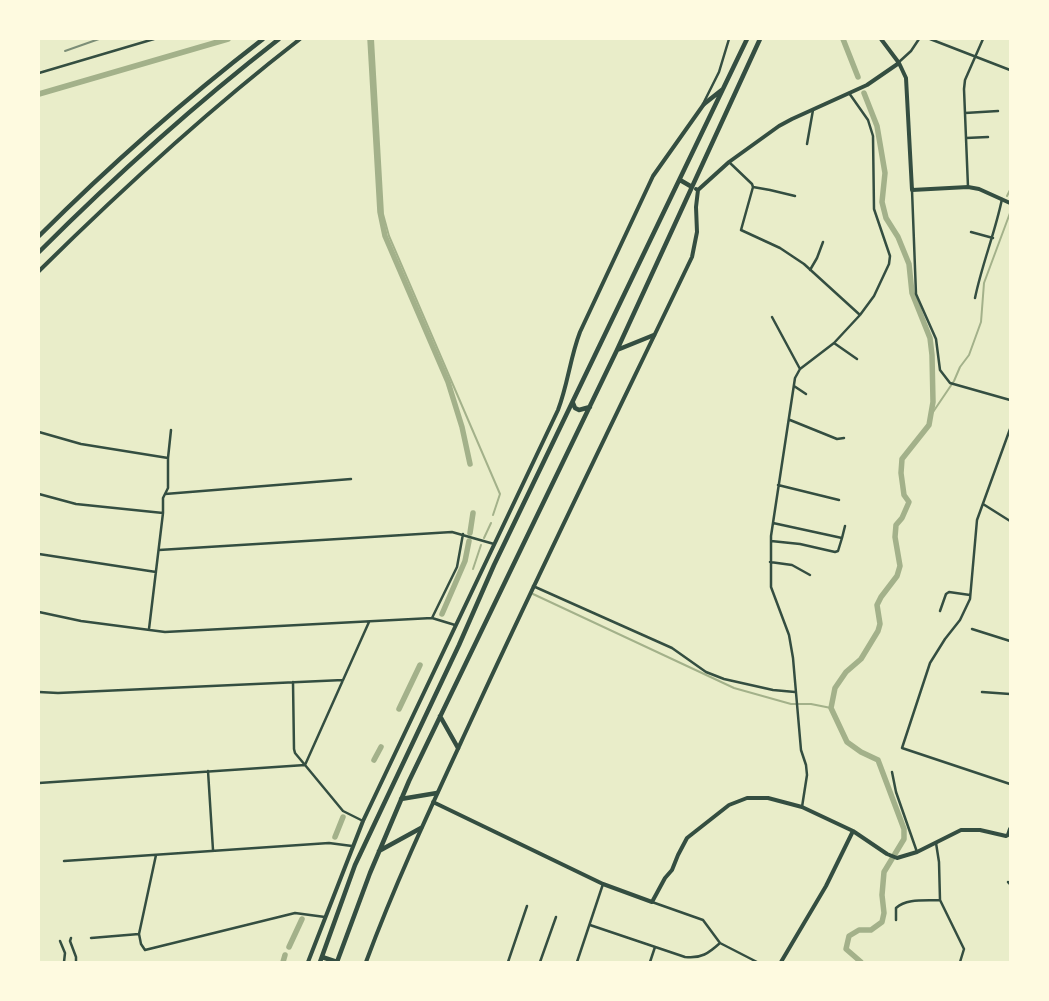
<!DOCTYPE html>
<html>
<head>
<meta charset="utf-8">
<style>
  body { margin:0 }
  #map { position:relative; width:1049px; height:1001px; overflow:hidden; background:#e9edc9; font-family:"Noto Sans",sans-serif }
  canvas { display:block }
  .frame { position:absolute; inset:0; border:40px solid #fefae0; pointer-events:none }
</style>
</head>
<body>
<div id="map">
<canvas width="1049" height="1001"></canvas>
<div class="frame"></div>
</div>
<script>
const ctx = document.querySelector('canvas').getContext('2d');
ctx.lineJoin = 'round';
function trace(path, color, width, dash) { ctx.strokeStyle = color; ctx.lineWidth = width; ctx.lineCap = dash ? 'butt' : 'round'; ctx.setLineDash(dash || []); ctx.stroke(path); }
const stream = new Path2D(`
  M 373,39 L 383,214 L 389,236 L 500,494 L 493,515
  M 1007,196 L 1010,190
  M 931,415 L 954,381 L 960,367 L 969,355 L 981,322 L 984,283 L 1010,213
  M 484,538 L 491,523
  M 473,569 L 481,545
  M 533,594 L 734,688 L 791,704 L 811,704 L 831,708`);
const canal = new Path2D(`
  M 370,39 L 380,212 L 385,236 L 448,382 L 462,427 L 470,464
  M 843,39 L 858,77
  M 39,94 L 228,39
  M 470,533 L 473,513
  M 442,614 L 465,561 L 469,541
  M 399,709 L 420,665
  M 374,760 L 381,747
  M 335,837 L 343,817
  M 289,947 L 302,919
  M 283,962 L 285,955
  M 861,962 L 846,949 L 849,936 L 859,930 L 871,930 L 882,922 L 884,913 L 882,895 L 884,872 L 904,839 L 904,829 L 878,760 L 861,752 L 847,742 L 831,708 L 835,688 L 846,672 L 861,659 L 878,631 L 880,624 L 877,605 L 881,597 L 897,576 L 900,566 L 895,537 L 896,525 L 902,518 L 909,502 L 904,495 L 901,473 L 902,459 L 929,425 L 933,402 L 932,355 L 930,338 L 912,293 L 909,264 L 898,237 L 886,218 L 882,202 L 885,173 L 877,126 L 864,93`);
const minor = new Path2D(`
  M 930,39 L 1010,70
  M 899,62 L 911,51 L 919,39
  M 39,73 L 154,39
  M 704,102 L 719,72 L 729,39
  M 965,113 L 998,111
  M 966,138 L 988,137
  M 807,144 L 813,110
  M 729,162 L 752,184 L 753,187 L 741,230 L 780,248 L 804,264 L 860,315
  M 753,187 L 770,190 L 795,196
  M 968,187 L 964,89 L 965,80 L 983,39
  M 912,190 L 916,294 L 936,339 L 940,370 L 950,383 L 1010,400
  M 971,232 L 993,238
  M 810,270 L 817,258 L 823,242
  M 975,298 C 982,264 995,233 1002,199
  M 772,317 L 800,369
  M 834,343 L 857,359
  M 794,386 L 806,394
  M 790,420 L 837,439 L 844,438
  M 1010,429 L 977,520 L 970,599 L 960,620 L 945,639 L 930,663 L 902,748 L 1010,784
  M 39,432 L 81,444 L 168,458
  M 778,485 L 839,500
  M 39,494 L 76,504 L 163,513
  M 165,494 L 351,479
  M 983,504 L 1010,521
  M 773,523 L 842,538 L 845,526
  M 771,541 L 800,544 L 835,552 L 838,551 L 842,538
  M 159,550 L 452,532 L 494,544
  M 39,554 L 156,572
  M 770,562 L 792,565 L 810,575
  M 533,586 L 672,648 L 706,672 L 724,679 L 773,690 L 795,692
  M 940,611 L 946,594 L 949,592 L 970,595
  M 39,612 L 81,621 L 165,632 L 432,618 L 455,625
  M 432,618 L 457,567 L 463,534
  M 149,629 L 163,513 L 163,498 L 168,488 L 168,458 L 171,430
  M 972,629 L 1010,641
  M 293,682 L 294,749 L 295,753 L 305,765 L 369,622
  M 39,692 L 58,693 L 343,680
  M 982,692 L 1010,694
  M 208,771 L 213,850
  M 892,772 L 896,792 L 917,852
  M 39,783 L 305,765 L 343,811 L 363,821
  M 802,807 L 807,775 L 806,765 L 801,750 L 793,658 L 789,635 L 771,587 L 771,536 L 795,378 L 800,369 L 834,343 L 860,315 L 874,296 L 889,264 L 890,256 L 874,209 L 873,136 L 868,120 L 849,93
  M 936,843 L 939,862 L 940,900 L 964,949 L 960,962
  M 156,855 L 139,934 L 141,944 L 145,950 L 295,913 L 325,917
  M 64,861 L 329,843 L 352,846
  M 1008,882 L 1010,884
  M 652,902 L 703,920 L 720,943 L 757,962
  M 896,920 L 896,908 C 907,898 926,901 940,900
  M 590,925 L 685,957 C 701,959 709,953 720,943
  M 71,938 L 70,941 L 76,957 L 76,962
  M 91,938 L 139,934
  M 60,941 L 65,953 L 64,962
  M 508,962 L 527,906
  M 540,962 L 556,917
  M 577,962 L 603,884
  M 650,962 L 655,947`);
const tertiary = new Path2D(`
  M 881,39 L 899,63 L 906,78 L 912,190 L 968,187 L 979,189 L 1010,203
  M 696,189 L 698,190 L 729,162 L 779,126 L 792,119 L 867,85 L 899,63
  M 433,802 L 603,884 L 652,902 L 665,878 L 672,870 L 678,855 L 687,838 L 729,805 L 747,798 L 768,798 L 802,807 L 853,831 L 887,854 L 897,858 L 917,852 L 961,830 L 980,830 L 1006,836 L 1008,835 L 1010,829
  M 308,962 L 363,821 L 558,410 C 568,384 570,358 580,332 L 653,176 L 704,104
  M 366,962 C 399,873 440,788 480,701 C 549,552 621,405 692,257 L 697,232 L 696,207 L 698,190
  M 781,962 L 826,886 L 853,831`);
const secondary = new Path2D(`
  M 39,271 C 122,189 207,111 300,39`);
const trunk = new Path2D(`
  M 704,104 L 723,89
  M 680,180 L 692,187
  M 39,236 C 109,166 184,100 263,39
  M 39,252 C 115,176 194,105 279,39
  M 617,350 L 654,335
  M 573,403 L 575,408 L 579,410 L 590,407
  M 440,716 L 458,748
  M 401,799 L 437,793
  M 379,851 L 421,828
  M 322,957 L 337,962 L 370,873 L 409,781 L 617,350 L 760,39
  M 320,962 L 355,865 L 459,645 L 494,565 L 747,39`);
const rail = new Path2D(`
  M 65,51 L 99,39`);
trace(stream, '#a3b18a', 2);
trace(canal, '#a3b18a', 5.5);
trace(minor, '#344e41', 2.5);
trace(tertiary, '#344e41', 4);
trace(secondary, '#344e41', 4);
trace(trunk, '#344e41', 4.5);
trace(rail, '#7c8e77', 2);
</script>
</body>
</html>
